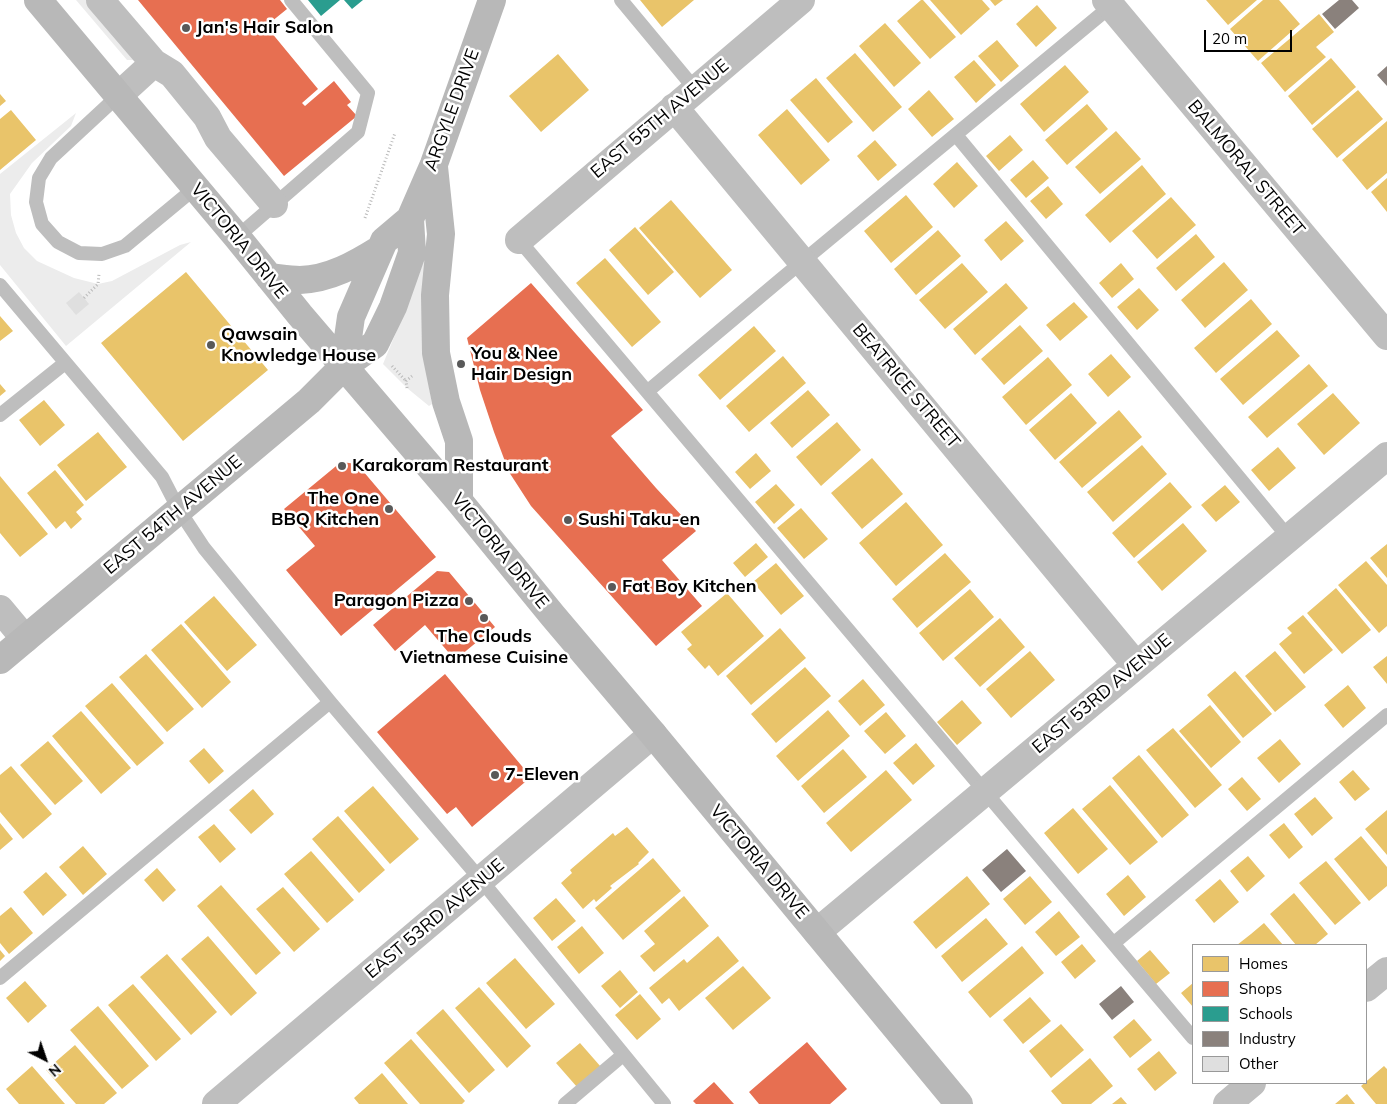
<!DOCTYPE html>
<html>
<head>
<meta charset="utf-8">
<style>
  body { margin:0 }
  #map { position:relative; width:1387px; height:1104px; overflow:hidden; background:#fff; font-family:Mulish,sans-serif }
  canvas { display:block }
  .legend { position:absolute; left:1192px; top:944px; width:175px; height:140px; box-sizing:border-box; background:#fff; border:1px solid #999; margin:0; padding:6px 9px; list-style:none; font-size:15px; color:#000 }
  .legend li { display:flex; align-items:center; gap:10px; height:25px }
  .legend b { width:25px; border:1px solid #999 }
  .north { position:absolute; left:20px; top:1034px; width:50px; height:50px; -webkit-text-stroke:4px #fff; paint-order:stroke; rotate:139deg; font-size:14px; font-weight:700; line-height:20px; text-align:center; color:#000 }
  .north::after { content:''; display:block; margin:auto; width:18px; height:22px; background:#000; clip-path:polygon(50% 0,100% 100%,50% 72%,0 100%) }
  .scale { position:absolute; left:1204px; top:30px; width:88px; height:22px; box-sizing:border-box; border:2px solid #000; border-top:0; padding-left:6px; font-size:15px; line-height:18px; white-space:nowrap; color:#000; -webkit-text-stroke:4px #fff; paint-order:stroke }
</style>
</head>
<body>
<div id="map">
<canvas width="1387" height="1104"></canvas>
<ul class="legend">
<li><b style="height:14px;background:#e9c46a"></b>Homes</li>
<li><b style="height:14px;background:#e76f51"></b>Shops</li>
<li><b style="height:14px;background:#2a9d8f"></b>Schools</li>
<li><b style="height:14px;background:#8a817c"></b>Industry</li>
<li><b style="height:14px;background:#dfdfdf"></b>Other</li>
</ul>
<div class="north">N</div>
<div class="scale">20 m</div>
</div>
<script>
const ctx = document.querySelector('canvas').getContext('2d');
ctx.lineJoin = 'round';
function fillPath(path, color) { ctx.fillStyle = color; ctx.fill(path, 'evenodd'); }
function trace(path, color, width, dash) { ctx.strokeStyle = color; ctx.lineWidth = width; ctx.lineCap = dash ? 'butt' : 'round'; ctx.setLineDash(dash || []); ctx.stroke(path); }
function drawText(font, color, halo, rows, align = 'center') {
  ctx.font = font + ' Mulish,sans-serif'; ctx.lineWidth = 5; ctx.setLineDash([]); ctx.textBaseline = 'middle'; ctx.strokeStyle = halo; ctx.fillStyle = color; for (const [text, x, y, turn = 0] of rows) {
    ctx.save(); ctx.translate(x, y); ctx.rotate((+turn || 0) * Math.PI / 180); ctx.textAlign = isNaN(turn) ? turn : align; if (halo) ctx.strokeText(text, 0, 0); ctx.fillText(text, 0, 0); ctx.restore();
  }
}
const green = new Path2D(`
  M 76,0 L 88,0 L 134,54 L 133,60 L 127,60 Z
  M 76,113 L 71,126 L 32,163 L 10,194 L 11,215 L 16,233 L 24,248 L 37,261 L 74,278 L 98,284 L 112,281 L 180,245 L 191,242 L 66,346 L 0,265 L 0,174 Z
  M 427,253 L 425,363 L 432,404 L 429,406 L 407,388 L 383,364 L 404,313 Z`);
const homes = new Path2D(`
  M 640,0 L 694,0 L 662,27 Z
  M 921,0 L 923,0 L 956,37 L 930,59 L 897,21 Z
  M 930,0 L 982,0 L 990,9 L 961,35 Z
  M 990,0 L 1003,0 L 995,6 Z
  M 1206,0 L 1257,0 L 1228,25 Z
  M 1263,0 L 1279,0 L 1300,24 L 1258,61 L 1230,29 Z
  M 1037,5 L 1057,28 L 1036,47 L 1016,24 Z
  M 1319,14 L 1334,32 L 1316,47 L 1326,57 L 1285,92 L 1261,63 Z
  M 885,23 L 921,63 L 894,87 L 859,46 Z
  M 997,40 L 1019,66 L 1001,82 L 978,56 Z
  M 855,53 L 902,107 L 873,132 L 826,78 Z
  M 558,54 L 589,90 L 541,132 L 509,96 Z
  M 1331,58 L 1356,87 L 1312,125 L 1288,96 Z
  M 974,60 L 996,85 L 976,103 L 954,77 Z
  M 1065,65 L 1089,92 L 1044,132 L 1020,104 Z
  M 816,78 L 853,122 L 828,143 L 790,100 Z
  M 929,90 L 954,119 L 932,137 L 908,109 Z
  M 1358,90 L 1383,119 L 1337,158 L 1312,129 Z
  M 0,94 L 6,101 L 0,106 Z
  M 1087,104 L 1108,129 L 1067,165 L 1045,140 Z
  M 787,109 L 830,160 L 801,185 L 758,135 Z
  M 11,110 L 36,140 L 0,170 L 0,119 Z
  M 1387,121 L 1387,173 L 1367,190 L 1342,160 Z
  M 1116,131 L 1141,159 L 1100,194 L 1075,167 Z
  M 1010,135 L 1023,150 L 999,171 L 986,156 Z
  M 875,140 L 897,165 L 878,181 L 857,156 Z
  M 1033,160 L 1049,178 L 1026,198 L 1010,180 Z
  M 957,162 L 978,186 L 954,208 L 933,184 Z
  M 1142,165 L 1166,194 L 1110,243 L 1085,215 Z
  M 1387,178 L 1387,212 L 1371,192 Z
  M 1048,186 L 1063,204 L 1046,219 L 1030,201 Z
  M 906,195 L 933,227 L 891,263 L 864,231 Z
  M 1171,197 L 1196,225 L 1157,259 L 1132,231 Z
  M 671,200 L 732,270 L 700,298 L 639,228 Z
  M 1006,221 L 1024,241 L 1001,261 L 984,240 Z
  M 635,227 L 674,272 L 648,295 L 609,250 Z
  M 938,230 L 961,256 L 916,295 L 894,269 Z
  M 1196,234 L 1215,257 L 1176,291 L 1156,268 Z
  M 605,258 L 661,322 L 632,347 L 576,283 Z
  M 1224,262 L 1248,290 L 1205,328 L 1181,300 Z
  M 962,263 L 988,292 L 945,329 L 919,300 Z
  M 1121,263 L 1134,279 L 1112,298 L 1099,283 Z
  M 186,272 L 268,370 L 183,441 L 101,343 Z
  M 1006,283 L 1028,308 L 975,355 L 953,329 Z
  M 1139,288 L 1159,310 L 1137,330 L 1117,307 Z
  M 1251,299 L 1272,324 L 1216,373 L 1194,348 Z
  M 1074,302 L 1088,317 L 1060,341 L 1046,325 Z
  M 0,316 L 13,331 L 0,341 Z
  M 1020,325 L 1043,351 L 1004,385 L 981,359 Z
  M 754,326 L 776,351 L 720,400 L 698,375 Z
  M 1277,330 L 1300,356 L 1243,405 L 1220,379 Z
  M 1111,354 L 1131,377 L 1108,397 L 1088,374 Z
  M 783,356 L 806,383 L 749,432 L 726,406 Z
  M 1048,357 L 1072,385 L 1026,425 L 1002,397 Z
  M 1309,364 L 1328,386 L 1267,438 L 1248,417 Z
  M 0,384 L 6,391 L 0,396 Z
  M 808,390 L 830,415 L 792,448 L 770,423 Z
  M 1071,393 L 1097,423 L 1055,460 L 1029,430 Z
  M 1333,393 L 1360,423 L 1324,455 L 1297,424 Z
  M 44,400 L 65,425 L 40,446 L 19,420 Z
  M 1119,410 L 1142,437 L 1082,488 L 1059,462 Z
  M 837,422 L 861,450 L 821,486 L 796,457 Z
  M 98,432 L 127,467 L 86,501 L 57,465 Z
  M 1142,445 L 1167,474 L 1113,522 L 1087,492 Z
  M 1278,447 L 1296,468 L 1269,491 L 1251,470 Z
  M 756,453 L 771,471 L 750,489 L 735,472 Z
  M 872,458 L 903,494 L 862,529 L 831,493 Z
  M 55,470 L 84,505 L 76,512 L 82,519 L 71,529 L 65,521 L 56,529 L 27,493 Z
  M 0,476 L 48,534 L 20,557 L 0,533 Z
  M 1170,482 L 1192,507 L 1134,558 L 1112,533 Z
  M 776,484 L 795,505 L 774,524 L 755,502 Z
  M 1225,485 L 1240,502 L 1216,522 L 1201,505 Z
  M 906,502 L 943,545 L 896,586 L 859,543 Z
  M 801,508 L 828,539 L 804,559 L 777,528 Z
  M 1183,523 L 1207,551 L 1162,591 L 1137,562 Z
  M 756,543 L 768,557 L 745,577 L 733,563 Z
  M 1387,544 L 1387,578 L 1370,558 Z
  M 945,553 L 971,582 L 917,628 L 892,599 Z
  M 1366,561 L 1387,585 L 1387,626 L 1379,633 L 1338,585 Z
  M 776,563 L 804,596 L 781,615 L 753,582 Z
  M 1336,588 L 1371,630 L 1342,654 L 1307,613 Z
  M 970,589 L 994,617 L 943,661 L 919,633 Z
  M 727,593 L 764,636 L 718,676 L 709,665 L 705,669 L 687,649 L 692,645 L 681,632 Z
  M 214,596 L 257,645 L 227,671 L 184,622 Z
  M 1303,615 L 1333,650 L 1304,674 L 1279,644 L 1292,633 L 1287,628 Z
  M 1000,618 L 1025,647 L 980,687 L 954,658 Z
  M 181,624 L 231,682 L 202,708 L 151,650 Z
  M 780,628 L 806,658 L 751,705 L 726,676 Z
  M 1030,651 L 1055,680 L 1011,718 L 986,689 Z
  M 1275,651 L 1306,687 L 1275,712 L 1245,676 Z
  M 146,654 L 194,709 L 167,732 L 119,677 Z
  M 1387,656 L 1387,684 L 1373,667 Z
  M 805,667 L 831,696 L 776,743 L 751,714 Z
  M 1235,671 L 1272,714 L 1243,738 L 1207,695 Z
  M 863,679 L 885,705 L 860,726 L 838,701 Z
  M 112,683 L 164,743 L 137,766 L 85,706 Z
  M 1348,685 L 1366,708 L 1343,728 L 1324,705 Z
  M 962,700 L 982,723 L 957,745 L 937,722 Z
  M 1210,705 L 1241,742 L 1211,768 L 1179,731 Z
  M 828,710 L 850,736 L 798,781 L 776,756 Z
  M 81,711 L 131,768 L 101,794 L 52,736 Z
  M 886,712 L 906,736 L 885,754 L 864,731 Z
  M 1173,728 L 1222,785 L 1195,808 L 1146,750 Z
  M 1280,739 L 1301,764 L 1279,783 L 1257,758 Z
  M 48,741 L 83,781 L 55,805 L 20,765 Z
  M 916,743 L 935,766 L 913,785 L 893,763 Z
  M 204,748 L 224,771 L 209,784 L 189,761 Z
  M 843,749 L 867,777 L 824,813 L 801,786 Z
  M 1139,755 L 1189,815 L 1162,838 L 1112,778 Z
  M 11,766 L 52,814 L 23,839 L 0,812 L 0,775 Z
  M 886,770 L 912,800 L 851,852 L 826,823 Z
  M 1353,770 L 1370,789 L 1355,801 L 1339,782 Z
  M 1242,777 L 1261,799 L 1247,811 L 1228,789 Z
  M 1110,785 L 1158,842 L 1130,865 L 1082,809 Z
  M 373,786 L 419,839 L 390,864 L 344,811 Z
  M 253,789 L 274,814 L 251,834 L 229,810 Z
  M 1315,797 L 1333,818 L 1312,836 L 1294,814 Z
  M 1073,808 L 1108,849 L 1078,874 L 1044,833 Z
  M 1387,810 L 1387,855 L 1365,829 Z
  M 338,816 L 385,870 L 359,893 L 312,839 Z
  M 0,823 L 13,839 L 0,850 Z
  M 1284,823 L 1303,847 L 1289,859 L 1269,835 Z
  M 214,824 L 236,849 L 220,863 L 198,837 Z
  M 627,827 L 649,852 L 638,863 L 639,864 L 610,886 L 612,888 L 596,902 L 594,899 L 583,909 L 561,883 L 572,873 L 570,870 L 613,833 L 615,836 Z
  M 1361,836 L 1387,867 L 1387,886 L 1369,901 L 1334,859 Z
  M 83,846 L 107,874 L 83,895 L 59,867 Z
  M 311,851 L 354,900 L 327,923 L 284,874 Z
  M 1248,856 L 1265,876 L 1247,892 L 1230,871 Z
  M 653,858 L 681,891 L 623,940 L 595,908 Z
  M 1326,861 L 1361,903 L 1335,925 L 1299,883 Z
  M 157,868 L 176,890 L 163,902 L 144,880 Z
  M 46,872 L 67,895 L 43,916 L 23,892 Z
  M 1128,875 L 1146,897 L 1124,916 L 1106,894 Z
  M 967,876 L 990,904 L 936,949 L 913,922 Z
  M 1030,876 L 1052,902 L 1025,925 L 1003,899 Z
  M 1220,879 L 1239,902 L 1214,923 L 1195,900 Z
  M 221,885 L 281,953 L 256,975 L 197,906 Z
  M 283,887 L 320,929 L 294,952 L 256,909 Z
  M 1294,893 L 1328,934 L 1315,945 L 1296,945 L 1270,914 Z
  M 684,896 L 709,926 L 654,972 L 640,956 L 655,944 L 644,931 Z
  M 556,898 L 576,921 L 552,941 L 533,918 Z
  M 11,907 L 33,933 L 9,954 L 0,943 L 0,916 Z
  M 1059,911 L 1080,937 L 1056,956 L 1035,932 Z
  M 986,918 L 1008,944 L 962,982 L 941,956 Z
  M 1264,923 L 1283,945 L 1237,945 L 1251,934 Z
  M 582,926 L 604,953 L 579,974 L 557,947 Z
  M 208,936 L 257,993 L 231,1016 L 181,959 Z
  M 718,936 L 739,961 L 679,1011 L 669,998 L 662,1004 L 649,988 L 684,959 L 687,963 Z
  M 1082,944 L 1096,961 L 1075,979 L 1061,962 Z
  M 1022,946 L 1044,973 L 990,1018 L 968,992 Z
  M 0,950 L 5,956 L 0,961 Z
  M 1150,950 L 1170,973 L 1156,984 L 1137,961 Z
  M 167,954 L 217,1012 L 191,1035 L 140,977 Z
  M 515,958 L 555,1004 L 526,1029 L 486,983 Z
  M 743,966 L 771,998 L 733,1030 L 705,998 Z
  M 620,970 L 638,992 L 620,1008 L 601,986 Z
  M 25,981 L 47,1006 L 28,1023 L 6,998 Z
  M 1193,983 L 1193,1007 L 1181,993 Z
  M 133,984 L 181,1039 L 156,1061 L 108,1005 Z
  M 479,987 L 531,1046 L 507,1068 L 455,1008 Z
  M 640,994 L 661,1019 L 637,1040 L 615,1015 Z
  M 1030,997 L 1051,1021 L 1023,1044 L 1003,1020 Z
  M 98,1006 L 149,1066 L 122,1089 L 70,1030 Z
  M 443,1009 L 495,1070 L 469,1093 L 416,1033 Z
  M 1134,1019 L 1152,1040 L 1130,1058 L 1113,1037 Z
  M 1061,1024 L 1084,1050 L 1051,1078 L 1029,1051 Z
  M 411,1039 L 465,1101 L 462,1104 L 420,1104 L 384,1063 Z
  M 580,1043 L 601,1067 L 577,1087 L 556,1063 Z
  M 75,1045 L 117,1093 L 104,1104 L 76,1104 L 46,1070 Z
  M 1159,1051 L 1177,1073 L 1155,1091 L 1137,1069 Z
  M 1090,1058 L 1113,1086 L 1091,1104 L 1062,1104 L 1051,1091 Z
  M 32,1066 L 65,1104 L 19,1104 L 6,1089 Z
  M 1384,1066 L 1387,1069 L 1387,1104 L 1376,1104 L 1361,1086 Z
  M 382,1073 L 408,1104 L 359,1104 L 354,1098 Z
  M 1347,1094 L 1355,1104 L 1335,1104 Z
  M 1121,1097 L 1127,1104 L 1112,1104 Z`);
const shops = new Path2D(`
  M 138,0 L 280,0 L 287,9 L 266,26 L 318,89 L 302,103 L 305,106 L 334,81 L 351,102 L 347,105 L 357,116 L 284,176 Z
  M 531,283 L 643,410 L 611,436 L 656,488 L 696,531 L 662,560 L 702,606 L 656,646 L 531,506 L 509,472 L 494,432 L 480,390 L 467,338 Z
  M 341,462 L 357,464 L 436,557 L 341,636 L 286,570 L 315,546 L 284,509 Z
  M 437,571 L 449,572 L 495,627 L 455,660 L 425,625 L 395,651 L 373,625 Z
  M 445,674 L 531,777 L 472,827 L 456,807 L 447,814 L 377,732 Z
  M 807,1042 L 847,1089 L 830,1104 L 759,1104 L 749,1092 Z
  M 714,1082 L 734,1104 L 696,1104 L 693,1101 Z`);
const schools = new Path2D(`
  M 308,0 L 340,0 L 321,16 Z
  M 344,0 L 363,0 L 352,9 Z`);
const industry = new Path2D(`
  M 1339,0 L 1352,0 L 1359,8 L 1335,29 L 1322,14 Z
  M 1387,66 L 1387,86 L 1377,75 Z
  M 1007,849 L 1026,871 L 1001,892 L 982,870 Z
  M 1121,986 L 1134,1002 L 1112,1020 L 1099,1004 Z`);
const building = new Path2D(`
  M 79,292 L 89,304 L 76,315 L 66,303 Z`);
const path = new Path2D(`
  M 365,218 L 395,133
  M 84,298 L 98,284 L 99,274
  M 392,366 L 406,381
  M 407,388 L 406,381 L 412,376`);
const lane = new Path2D(`
  M 621,0 L 695,89
  M 119,95 L 51,158 L 39,178 L 36,202 L 42,224 L 58,242 L 79,253 L 102,254 L 125,246 L 195,188
  M 956,135 L 1289,538
  M 237,237 L 358,132 L 368,93 L 291,0
  M 519,240 L 1193,1038
  M 0,285 L 162,477 L 179,510 L 204,548 L 330,702 L 481,880 L 664,1104
  M 648,391 L 780,280 L 1111,6
  M 0,415 L 65,363
  M 1114,943 L 1387,715
  M 0,978 L 330,702
  M 565,1104 L 623,1055`);
const street = new Path2D(`
  M 100,0 L 154,63 L 172,74 L 207,117 L 218,138 L 274,204
  M 1106,0 L 1387,336
  M 119,95 L 154,63
  M 674,107 L 1136,665
  M 519,240 L 801,0
  M 0,609 L 25,639
  M 817,932 L 1387,456
  M 1366,988 L 1387,971
  M 216,1104 L 653,734
  M 1227,1104 L 1252,1083`);
const secondary = new Path2D(`
  M 38,0 L 237,237 L 300,315 L 459,501 L 553,616 L 653,734 L 959,1104
  M 434,167 L 441,234 L 435,295 L 436,353 L 446,402 L 459,441 L 459,501
  M 269,277 C 279,278 290,280 300,280 C 330,279 356,264 380,249
  M 344,366 L 351,317 L 384,241 L 410,219
  M 0,660 L 309,401 L 344,366 L 375,344 L 393,307 L 412,253 L 410,219 L 434,164 L 492,0`);
const markers = [
  [186,28,5,"#595959"],
  [211,345,5,"#595959"],
  [461,364,5,"#595959"],
  [342,466,5,"#595959"],
  [389,509,5,"#595959"],
  [568,520,5,"#595959"],
  [612,587,5,"#595959"],
  [469,601,5,"#595959"],
  [484,618,5,"#595959"],
  [495,775,5,"#595959"]
];
const poiNames = [
  ["Jan's Hair Salon",196,28],
  ["Qawsain",221,335],
  ["Knowledge House",221,356],
  ["You & Nee",471,354],
  ["Hair Design",471,375],
  ["Karakoram Restaurant",352,466],
  ["The One",379,499,"right"],
  ["BBQ Kitchen",379,520,"right"],
  ["Sushi Taku-en",578,520],
  ["Fat Boy Kitchen",622,587],
  ["Paragon Pizza",459,601,"right"],
  ["The Clouds",484,637,"center"],
  ["Vietnamese Cuisine",484,658,"center"],
  ["7-Eleven",505,775]
];
const streetNames = [
  ["ARGYLE DRIVE",452,110,-70],
  ["EAST 55TH AVENUE",660,119,-40],
  ["BALMORAL STREET",1246,168,50],
  ["VICTORIA DRIVE",239,241,51],
  ["BEATRICE STREET",906,386,50],
  ["EAST 54TH AVENUE",173,515,-40],
  ["VICTORIA DRIVE",500,551,51],
  ["EAST 53RD AVENUE",1102,694,-40],
  ["VICTORIA DRIVE",759,862,50],
  ["EAST 53RD AVENUE",435,919,-40]
];
fillPath(green, '#ececec');
fillPath(homes, '#e9c46a');
fillPath(shops, '#e76f51');
fillPath(schools, '#2a9d8f');
fillPath(industry, '#8a817c');
fillPath(building, '#dfdfdf');
trace(path, '#b9b9b9', 3, [1, 2.5]);
trace(lane, '#bebebe', 14);
trace(street, '#bebebe', 28);
trace(secondary, '#b8b8b8', 28);
for (const [x, y, r, color] of markers) { const dot = new Path2D(); dot.arc(x, y, r, 0, 2 * Math.PI); ctx.fillStyle = color; ctx.fill(dot); trace(dot, '#fff', 2); }
drawText('bold 18px', '#000', '#fff', poiNames, 'left');
drawText('18px', '#000', '#fff', streetNames);
</script>
</body>
</html>
